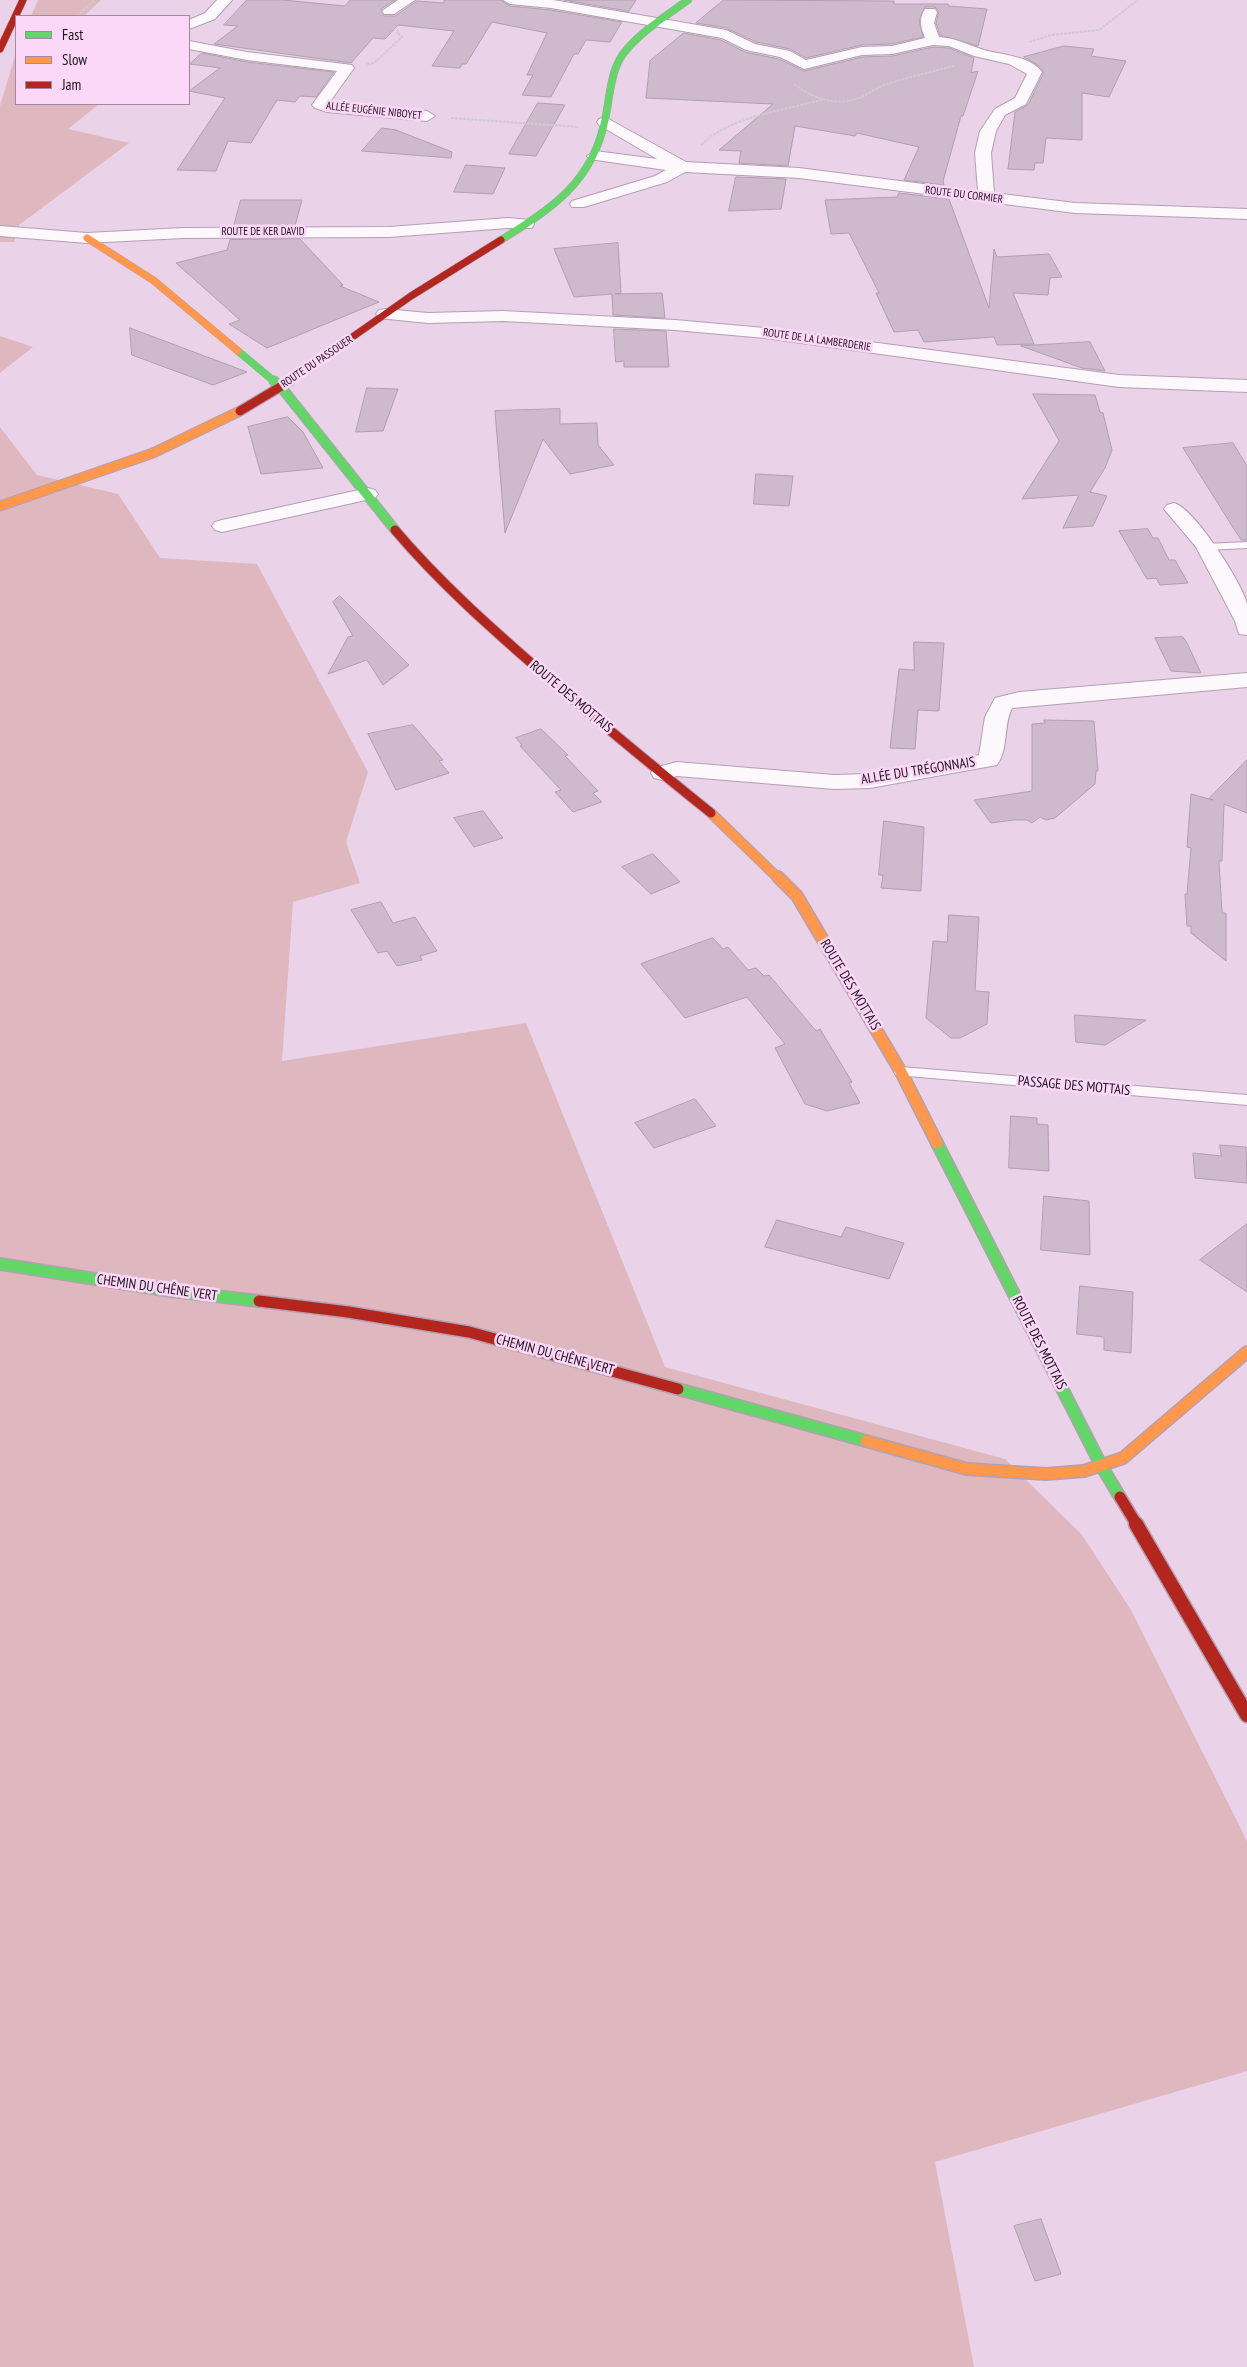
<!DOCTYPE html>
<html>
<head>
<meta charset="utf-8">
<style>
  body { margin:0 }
  #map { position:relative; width:1247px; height:2367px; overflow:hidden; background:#ead2e8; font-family:"PT Sans Narrow",sans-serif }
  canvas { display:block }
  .legend { position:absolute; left:15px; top:15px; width:175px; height:90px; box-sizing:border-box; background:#fcd8f8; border:1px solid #a488a1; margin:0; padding:6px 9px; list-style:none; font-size:15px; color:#20101f }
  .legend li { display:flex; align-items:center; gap:10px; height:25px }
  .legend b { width:25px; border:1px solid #a488a1 }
</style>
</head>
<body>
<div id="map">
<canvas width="1247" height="2367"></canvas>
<ul class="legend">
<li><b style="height:6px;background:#63d668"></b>Fast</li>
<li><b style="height:6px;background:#ff974d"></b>Slow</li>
<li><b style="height:6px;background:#b3261e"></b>Jam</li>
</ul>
</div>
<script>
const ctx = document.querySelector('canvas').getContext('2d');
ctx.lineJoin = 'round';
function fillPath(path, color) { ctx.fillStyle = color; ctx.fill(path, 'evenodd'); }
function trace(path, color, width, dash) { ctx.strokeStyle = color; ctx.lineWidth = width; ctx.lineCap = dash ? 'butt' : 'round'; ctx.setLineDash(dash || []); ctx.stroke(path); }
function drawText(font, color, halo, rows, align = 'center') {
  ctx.font = font + ' "PT Sans Narrow",sans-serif'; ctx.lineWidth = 5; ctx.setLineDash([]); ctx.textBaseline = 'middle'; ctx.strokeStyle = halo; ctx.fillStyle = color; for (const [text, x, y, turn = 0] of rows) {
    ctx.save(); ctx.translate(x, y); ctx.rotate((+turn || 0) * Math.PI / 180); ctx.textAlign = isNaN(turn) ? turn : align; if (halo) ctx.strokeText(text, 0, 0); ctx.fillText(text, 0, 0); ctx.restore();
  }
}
const green = new Path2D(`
  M 38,0 L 101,0 L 84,16 L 31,16 Z
  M 16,53 L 16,104 L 99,104 L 68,129 L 129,143 L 19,225 L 14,242 L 0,242 L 0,106 Z
  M 0,336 L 33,347 L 0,373 Z
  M 0,427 L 37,475 L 118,494 L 160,558 L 257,564 L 368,772 L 346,842 L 360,883 L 293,902 L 282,1061 L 526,1023 L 665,1367 L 1005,1459 L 1082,1535 L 1131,1610 L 1247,1841 L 1247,2071 L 935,2162 L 974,2367 L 0,2367 Z`);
const building = new Path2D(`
  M 247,0 L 283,0 L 345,6 L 350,0 L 395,0 L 381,9 L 384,16 L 395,16 L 417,1 L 444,3 L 444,0 L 501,0 L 510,6 L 551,10 L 622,22 L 610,42 L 586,40 L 578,54 L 574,54 L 551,97 L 522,95 L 533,75 L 527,75 L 547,33 L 492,22 L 466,64 L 462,64 L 460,68 L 432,66 L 454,31 L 398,25 L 385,39 L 373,38 L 351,63 L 214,44 L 238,26 L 224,25 Z
  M 564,0 L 636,0 L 629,11 Z
  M 724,0 L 894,1 L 894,4 L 948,4 L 949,6 L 987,9 L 978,46 L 940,35 L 936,23 L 939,11 L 935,7 L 925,7 L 919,20 L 923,37 L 892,44 L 862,45 L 806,58 L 790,49 L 756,42 L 726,28 L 696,23 Z
  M 684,33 L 721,40 L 745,52 L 779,59 L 804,71 L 862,57 L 892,56 L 933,47 L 949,48 L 974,58 L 971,73 L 978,71 L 963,116 L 961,116 L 943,181 L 944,185 L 904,180 L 919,147 L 857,133 L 855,136 L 795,126 L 788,166 L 739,163 L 741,151 L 719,150 L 773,104 L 646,98 L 650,61 Z
  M 1064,46 L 1094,49 L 1091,56 L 1126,61 L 1109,97 L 1082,93 L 1082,140 L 1046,138 L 1043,163 L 1035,163 L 1034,170 L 1008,169 L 1015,112 L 1028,105 L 1044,72 L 1038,65 L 1024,57 Z
  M 202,53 L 247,62 L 334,72 L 316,97 L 300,96 L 295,102 L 277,100 L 251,143 L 228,141 L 216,171 L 177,170 L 225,98 L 189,91 L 220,68 L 190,64 Z
  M 538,103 L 565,105 L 536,156 L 509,154 Z
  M 382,128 L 396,130 L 452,152 L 451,158 L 362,151 Z
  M 466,165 L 505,168 L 493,194 L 454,192 Z
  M 736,177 L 786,179 L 781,209 L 729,211 Z
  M 899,193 L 949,199 L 989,308 L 994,249 L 997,257 L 1049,254 L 1062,277 L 1050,278 L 1048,295 L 1013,293 L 1034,344 L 997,345 L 994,337 L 924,342 L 918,330 L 894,332 L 876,293 L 879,293 L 849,233 L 831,234 L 825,200 L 897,197 Z
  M 241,200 L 302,200 L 295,226 L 234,226 Z
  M 300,239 L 343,285 L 340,286 L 379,302 L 267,348 L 229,324 L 240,320 L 176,263 L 227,250 L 230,240 Z
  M 618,243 L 621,293 L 615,294 L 662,293 L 665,318 L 613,315 L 612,294 L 574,297 L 554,249 Z
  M 130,328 L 247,372 L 213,385 L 132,355 Z
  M 614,329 L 666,331 L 669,367 L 624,367 L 624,361 L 616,362 Z
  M 1090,342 L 1105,371 L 1082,368 L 1021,346 Z
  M 367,388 L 398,389 L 383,431 L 356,432 Z
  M 1033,394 L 1095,395 L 1100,412 L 1103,413 L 1112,450 L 1105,468 L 1090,492 L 1107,496 L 1093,526 L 1063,528 L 1079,495 L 1022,499 L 1059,441 Z
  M 560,409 L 560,424 L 597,423 L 598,445 L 614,465 L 570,474 L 543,439 L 505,533 L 495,411 Z
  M 288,417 L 303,432 L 323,468 L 261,474 L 248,427 Z
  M 1233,443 L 1247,466 L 1247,540 L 1241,540 L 1183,448 Z
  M 756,474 L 793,476 L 789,506 L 754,504 Z
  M 1148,529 L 1153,538 L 1158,538 L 1169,560 L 1175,560 L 1188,583 L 1160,585 L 1156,578 L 1147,579 L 1119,531 Z
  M 340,596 L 409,665 L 383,685 L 367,660 L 328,674 L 348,637 L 353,636 L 333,602 Z
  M 1183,637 L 1187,643 L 1201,673 L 1171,671 L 1155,638 Z
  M 914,642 L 944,643 L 939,711 L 918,710 L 915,749 L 890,748 L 899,669 L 914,670 Z
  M 1044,720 L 1094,721 L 1098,771 L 1096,771 L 1095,784 L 1055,818 L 1046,820 L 1040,817 L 1032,823 L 1027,820 L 1014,820 L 991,823 L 974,800 L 1032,791 L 1032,724 L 1045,723 Z
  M 413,725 L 443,760 L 439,761 L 449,773 L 396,790 L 368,734 Z
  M 541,729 L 568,755 L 565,756 L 598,791 L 593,793 L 602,802 L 573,812 L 555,792 L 561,790 L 520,746 L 522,745 L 516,738 Z
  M 1247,760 L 1247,813 L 1224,804 L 1222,861 L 1219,861 L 1222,913 L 1226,913 L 1226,961 L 1191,933 L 1191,926 L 1187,926 L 1185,894 L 1187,894 L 1191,848 L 1187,847 L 1191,794 L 1213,800 L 1209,799 Z
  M 483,811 L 503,838 L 474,847 L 454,818 Z
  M 884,821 L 924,827 L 921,891 L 881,888 L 883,875 L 879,875 Z
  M 653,854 L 680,882 L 651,894 L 622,867 Z
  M 381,902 L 393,923 L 415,917 L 437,951 L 420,956 L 422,960 L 397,966 L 387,951 L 378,953 L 351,910 Z
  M 949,915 L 979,917 L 975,991 L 989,992 L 987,1024 L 960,1038 L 951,1038 L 926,1018 L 933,941 L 947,942 Z
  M 713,938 L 723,949 L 728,947 L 748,970 L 756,968 L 764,976 L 769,975 L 816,1031 L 820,1029 L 852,1082 L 849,1083 L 860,1103 L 827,1111 L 805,1104 L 775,1048 L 785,1044 L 747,997 L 685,1018 L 641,964 Z
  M 1075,1015 L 1146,1020 L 1105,1045 L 1076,1042 Z
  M 695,1099 L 716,1126 L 654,1148 L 635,1123 Z
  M 1011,1116 L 1037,1118 L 1037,1124 L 1048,1125 L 1049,1171 L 1009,1168 Z
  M 1220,1145 L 1246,1147 L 1247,1183 L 1195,1178 L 1193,1153 L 1221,1156 Z
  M 1044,1196 L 1089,1201 L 1090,1255 L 1041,1250 Z
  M 777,1220 L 841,1237 L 846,1227 L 904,1243 L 889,1279 L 765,1247 Z
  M 1247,1224 L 1247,1292 L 1200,1260 Z
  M 1080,1286 L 1133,1292 L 1131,1353 L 1104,1350 L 1104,1337 L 1077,1334 Z
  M 1041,2219 L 1061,2274 L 1035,2281 L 1014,2226 Z`);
const path = new Path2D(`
  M 77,16 L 94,0
  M 1029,42 L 1051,35 L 1099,30 L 1138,0
  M 367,64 L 374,63 L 402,37 L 397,32 L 399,29
  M 794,84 C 812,98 837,107 859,98 C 869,94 876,88 887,84 C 909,77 931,72 954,66
  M 451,118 L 579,127
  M 701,145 C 729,117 784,110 822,100`);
const lane = new Path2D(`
  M 1247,542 L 1247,548 L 1206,550 L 1201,547 L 1206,544 Z
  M 901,1067 L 1247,1095 L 1247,1105 L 896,1075 L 894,1072 L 896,1069 Z`);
const street = new Path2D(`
  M 217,0 L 232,0 L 215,19 L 189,29 L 189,20 L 205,13 Z
  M 398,0 L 415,0 L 394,14 L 384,14 L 382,11 Z
  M 503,0 L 553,0 L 726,30 L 755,44 L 790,51 L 806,60 L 862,47 L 892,46 L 925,38 C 921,27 918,20 925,9 L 935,9 L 937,12 L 934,23 L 939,37 C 956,38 968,45 984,50 C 1002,55 1031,56 1042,72 L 1026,104 L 1005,115 L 996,131 L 991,153 L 994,193 L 1075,203 L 1247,209 L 1247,219 L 1075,213 L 799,178 L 685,172 L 667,182 L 584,207 L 572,207 L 570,204 L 572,201 L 655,176 L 666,170 L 589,159 L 587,156 L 595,151 L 657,159 L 599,125 L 597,122 L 599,119 L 605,117 L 686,162 L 799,168 L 978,191 L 975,153 L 980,131 L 995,109 L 1015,98 L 1027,74 L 1009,64 L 974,56 L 949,46 L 933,45 L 892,54 L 862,55 L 804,69 L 780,57 L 746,50 L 722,38 L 551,8 L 510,4 Z
  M 189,41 L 247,52 L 352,65 L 354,68 L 329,103 L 427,111 L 435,116 L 427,121 L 327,112 L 315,108 L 312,105 L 337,71 L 247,60 L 189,49 Z
  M 508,218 L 532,220 L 534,224 L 532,228 L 508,228 L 389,237 L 183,238 L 87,243 L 0,236 L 0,226 L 87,233 L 183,228 L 389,227 Z
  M 385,309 L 428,313 L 503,311 L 675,320 L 765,328 L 1119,375 L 1247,380 L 1247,392 L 1119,387 L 765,338 L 675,330 L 503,321 L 428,323 L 379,318 L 376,314 L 379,310 Z
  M 368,488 L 375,490 L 378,494 L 375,498 L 222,532 L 215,530 L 212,526 L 215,522 L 222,520 Z
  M 1174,503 C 1194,508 1243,584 1247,604 C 1247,614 1247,626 1247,635 L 1239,634 L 1235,621 L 1196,547 L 1164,509 L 1167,505 Z
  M 1247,673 L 1247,687 L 1012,708 C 1003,726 1009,748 997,765 L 870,788 L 834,789 L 677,776 L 662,780 L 654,778 L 651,773 L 654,768 L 677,762 L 834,775 L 870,774 L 979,755 L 985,717 L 995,698 L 1019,692 Z`);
const fastFar2 = new Path2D(`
  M 501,240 C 552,208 592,183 605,120 C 610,98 610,72 623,54 C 640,32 666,16 688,0
  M 238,351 L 275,382`);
const fastFar1 = new Path2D(`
  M 274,381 L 281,387 L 395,530`);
const fast = new Path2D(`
  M 937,1143 L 1102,1467 L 1120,1497
  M 0,1264 L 171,1291 L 259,1301
  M 678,1389 L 866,1441`);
const slowFar2 = new Path2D(`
  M 87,238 L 153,280 L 238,351`);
const slowFar1 = new Path2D(`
  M 0,506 L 153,453 L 240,411
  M 711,813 L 779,879`);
const slow = new Path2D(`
  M 778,877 L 797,896 L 901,1072 L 937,1143
  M 866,1441 L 967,1469 L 1046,1474 L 1084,1471 L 1123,1458 L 1247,1352`);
const jamFar3 = new Path2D(`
  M 0,49 L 23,0
  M 288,382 L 411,296 L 501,240`);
const jamFar2 = new Path2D(`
  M 240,411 L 290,381
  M 395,530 C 440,583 492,629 545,675 C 599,722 655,768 711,813`);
const jamFar1 = new Path2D(`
  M 259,1301 L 348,1312 L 469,1332 L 678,1389
  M 1120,1497 L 1137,1525`);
const jam = new Path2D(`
  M 1136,1524 L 1247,1715`);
const farStreetnames = [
  ["ALLÉE EUGÉNIE NIBOYET",374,111,6],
  ["ROUTE DU CORMIER",964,195,7],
  ["ROUTE DE KER DAVID",263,232],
  ["ROUTE DE LA LAMBERDERIE",817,340,8],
  ["ROUTE DU PASSOUER",317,362,-34]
];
const streetNames = [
  ["ROUTE DES MOTTAIS",571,697,40],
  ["ALLÉE DU TRÉGONNAIS",918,771,-9],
  ["ROUTE DES MOTTAIS",850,985,59],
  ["PASSAGE DES MOTTAIS",1074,1086,5],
  ["CHEMIN DU CHÊNE VERT",157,1288,8],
  ["ROUTE DES MOTTAIS",1039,1343,63],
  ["CHEMIN DU CHÊNE VERT",555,1355,15]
];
fillPath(green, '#deb8be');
fillPath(building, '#cebacc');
trace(building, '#b19fb0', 1);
trace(lane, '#b3a0b2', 2);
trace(street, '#b3a0b2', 2);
trace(fastFar2, '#b3a0b2', 8);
trace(fastFar1, '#b3a0b2', 11);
trace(fast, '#b3a0b2', 14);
trace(slowFar2, '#b3a0b2', 8);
trace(slowFar1, '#b3a0b2', 11);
trace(slow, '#b3a0b2', 14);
trace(jamFar3, '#b3a0b2', 8);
trace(jamFar2, '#b3a0b2', 11);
trace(jamFar1, '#b3a0b2', 14);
trace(jam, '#b3a0b2', 17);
trace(path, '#d1cad1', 2, [3, 1]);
fillPath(lane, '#fcf8fc');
fillPath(street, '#fcf8fc');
trace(fastFar2, '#63d668', 7);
trace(fastFar1, '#63d668', 9);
trace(fast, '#63d668', 11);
trace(slowFar2, '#ff974d', 7);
trace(slowFar1, '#ff974d', 9);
trace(slow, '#ff974d', 11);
trace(jamFar3, '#b3261e', 7);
trace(jamFar2, '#b3261e', 9);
trace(jamFar1, '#b3261e', 11);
trace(jam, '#b3261e', 14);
drawText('11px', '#20101f', '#fcd8f8', farStreetnames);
drawText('14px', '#20101f', '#fcd8f8', streetNames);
</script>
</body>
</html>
